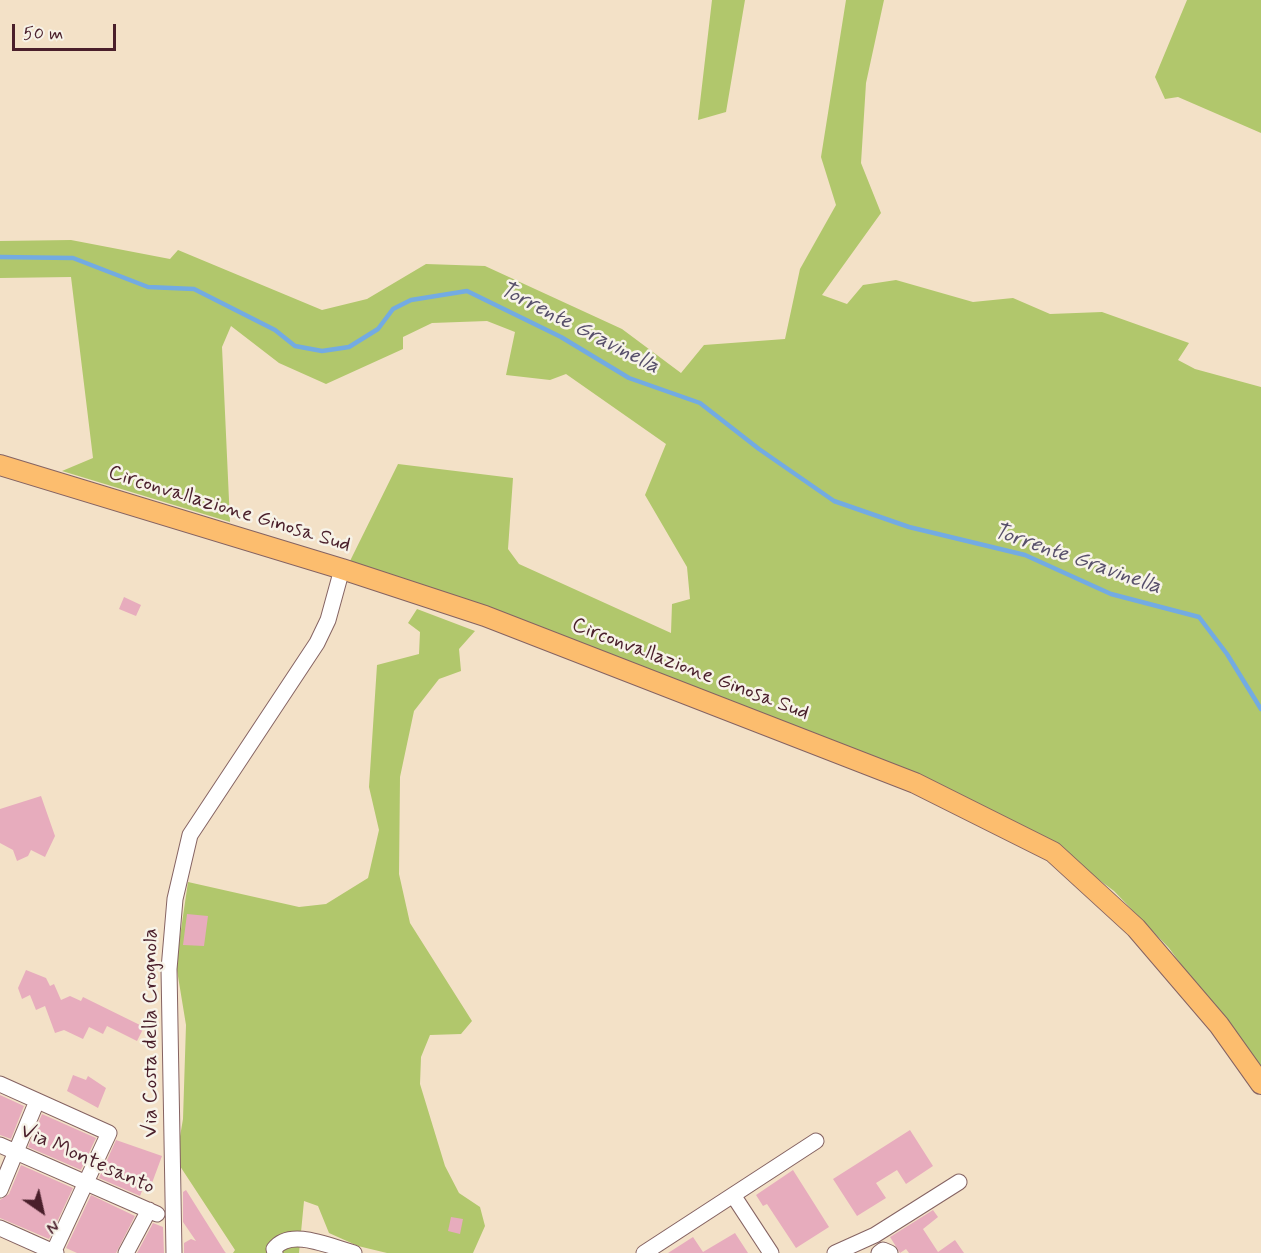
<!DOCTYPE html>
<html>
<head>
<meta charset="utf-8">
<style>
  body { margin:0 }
  #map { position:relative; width:1261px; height:1253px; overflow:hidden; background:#f3e1c7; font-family:Mynerve,sans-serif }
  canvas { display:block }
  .north { position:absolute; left:12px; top:1181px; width:60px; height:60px; -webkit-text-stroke:4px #f7f3e8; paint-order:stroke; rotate:146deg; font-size:16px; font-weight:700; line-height:24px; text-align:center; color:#4a1f2b }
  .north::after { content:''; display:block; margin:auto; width:21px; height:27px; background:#4a1f2b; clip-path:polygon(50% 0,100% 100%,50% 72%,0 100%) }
  .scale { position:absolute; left:12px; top:24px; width:104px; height:27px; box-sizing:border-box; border:3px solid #4a1f2b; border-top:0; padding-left:8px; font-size:18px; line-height:21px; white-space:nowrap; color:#4a1f2b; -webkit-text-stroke:4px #f7f3e8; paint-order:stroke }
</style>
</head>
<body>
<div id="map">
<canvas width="1261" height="1253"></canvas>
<div class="north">N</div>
<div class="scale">50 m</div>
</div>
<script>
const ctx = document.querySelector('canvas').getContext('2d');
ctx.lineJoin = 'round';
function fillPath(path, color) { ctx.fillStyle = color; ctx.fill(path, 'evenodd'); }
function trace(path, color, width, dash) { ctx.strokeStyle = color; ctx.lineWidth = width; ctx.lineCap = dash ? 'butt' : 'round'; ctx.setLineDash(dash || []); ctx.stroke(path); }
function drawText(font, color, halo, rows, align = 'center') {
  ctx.font = font + ' Mynerve,sans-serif'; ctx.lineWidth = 5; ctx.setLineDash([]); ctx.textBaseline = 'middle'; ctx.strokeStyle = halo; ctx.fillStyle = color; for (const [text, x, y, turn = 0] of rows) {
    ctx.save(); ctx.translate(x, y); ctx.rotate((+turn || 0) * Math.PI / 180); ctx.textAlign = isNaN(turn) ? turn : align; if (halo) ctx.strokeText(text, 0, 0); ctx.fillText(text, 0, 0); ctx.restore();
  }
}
const green = new Path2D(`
  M 712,0 L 745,0 L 726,112 L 698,120 Z
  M 846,0 L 884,0 L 866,83 L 861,163 L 881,213 L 822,295 L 847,304 L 863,285 L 896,280 L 973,302 L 1013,298 L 1050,314 L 1102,312 L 1189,343 L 1178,360 L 1195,369 L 1261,387 L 1261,1073 L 1169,948 L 1114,891 L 1042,837 L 915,776 L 350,561 L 398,464 L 513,478 L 508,549 L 519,564 L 671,633 L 672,604 L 690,599 L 687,567 L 645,495 L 666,444 L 566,374 L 550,380 L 506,375 L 515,332 L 487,321 L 432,323 L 403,337 L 403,349 L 326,384 L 279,363 L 231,326 L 222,347 L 230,522 L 62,471 L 93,458 L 71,277 L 0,278 L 0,241 L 71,240 L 170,259 L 178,250 L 322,310 L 367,299 L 426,264 L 485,266 L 622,329 L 681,373 L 704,345 L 785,339 L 800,269 L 836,205 L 821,157 Z
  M 1187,0 L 1261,0 L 1261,133 L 1178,97 L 1165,99 L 1155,77 Z
  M 417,609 L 475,631 L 459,649 L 461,671 L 439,679 L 414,711 L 400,777 L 399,874 L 410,923 L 472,1021 L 461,1034 L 430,1035 L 421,1057 L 420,1084 L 445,1166 L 459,1193 L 480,1207 L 485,1226 L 473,1253 L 387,1253 L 358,1246 L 329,1233 L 318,1206 L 304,1201 L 299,1253 L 233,1253 L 235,1250 L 176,1160 L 183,1119 L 186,1025 L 176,964 L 188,882 L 299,907 L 326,904 L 368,878 L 379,830 L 369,787 L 377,665 L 419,654 L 420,632 L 408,623 Z`);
const stream = new Path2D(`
  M 0,257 L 73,258 L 148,287 L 194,289 L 275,330 L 295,346 L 322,351 L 349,347 L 378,329 L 393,309 L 411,300 L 467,291 L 561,337 L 629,378 L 700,403 L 759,449 L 834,501 L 909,527 L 1025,555 L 1111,594 L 1199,617 L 1227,654 L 1261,709`);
const building = new Path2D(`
  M 124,597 L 141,605 L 136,616 L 119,609 Z
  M 41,796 L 55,836 L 45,857 L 31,850 L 28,856 L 17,861 L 13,850 L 0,843 L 0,809 Z
  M 187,914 L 208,916 L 204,946 L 183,945 Z
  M 26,970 L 46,978 L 50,986 L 54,984 L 61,1000 L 70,996 L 81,1001 L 83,997 L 144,1027 L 137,1041 L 107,1026 L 103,1034 L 89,1027 L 83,1039 L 64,1030 L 55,1033 L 45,1006 L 36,1010 L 30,995 L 22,999 L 18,988 Z
  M 73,1075 L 86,1080 L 88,1076 L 106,1088 L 98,1108 L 67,1091 Z
  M 0,1095 L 24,1106 L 11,1139 L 0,1135 Z
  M 42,1114 L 96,1138 L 81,1170 L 28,1147 Z
  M 910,1130 L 933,1166 L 906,1184 L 897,1170 L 876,1183 L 886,1198 L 857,1216 L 833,1179 Z
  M 116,1140 L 162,1156 L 152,1183 L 146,1181 L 140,1196 L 99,1178 Z
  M 21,1165 L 73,1188 L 49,1239 L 0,1218 L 0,1200 L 9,1194 Z
  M 793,1170 L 829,1227 L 796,1248 L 767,1204 L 763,1206 L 756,1195 Z
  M 186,1190 L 225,1252 L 226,1253 L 184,1253 L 184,1243 L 191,1239 L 196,1241 L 183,1222 L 183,1192 Z
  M 91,1195 L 135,1216 L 116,1253 L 77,1253 L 66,1248 Z
  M 933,1210 L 938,1217 L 923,1229 L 938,1252 L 955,1240 L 964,1253 L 909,1253 L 906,1249 L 900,1253 L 890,1237 Z
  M 451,1217 L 463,1219 L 460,1234 L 448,1231 Z
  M 153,1223 L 163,1227 L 164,1253 L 137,1253 Z
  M 735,1233 L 748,1253 L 668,1253 L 693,1237 L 703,1252 Z`);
const minor = new Path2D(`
  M 0,1084 L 109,1133 L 53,1253
  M 0,1145 L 157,1214
  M 0,1190 L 37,1101
  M 733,1195 L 771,1253
  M 0,1228 L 56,1253
  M 126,1253 L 149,1210
  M 174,1253 L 169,969 L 175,899 L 190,835 L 317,643 L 328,620 L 342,569
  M 275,1253 L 274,1249 C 290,1227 331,1247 354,1253
  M 644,1253 L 816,1141
  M 835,1253 L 875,1235 L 959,1182
  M 879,1253 L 883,1250 L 890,1253`);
const major = new Path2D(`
  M 0,465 L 342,569 L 485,616 L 915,783 L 1053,852 L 1136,928 L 1219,1025 L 1261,1084`);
const streetNames = [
  ["Circonvallazione Ginosa Sud",229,510,17],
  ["Circonvallazione Ginosa Sud",690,670,21],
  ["Via Costa della Crognola",152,1033,-90],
  ["Via Montesanto",87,1160,24]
];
const waterNames = [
  ["Torrente Gravinella",579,329,27],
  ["Torrente Gravinella",1077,560,19]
];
fillPath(green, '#b1c76c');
trace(stream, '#73abe2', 4.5);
fillPath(building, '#e7acbd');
trace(minor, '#856362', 17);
trace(major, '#856362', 22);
trace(minor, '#fff', 15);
trace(major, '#fcbd6e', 20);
drawText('21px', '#4a1f2b', '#f7f3e8', streetNames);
drawText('italic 22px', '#58506b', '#f7f3e8', waterNames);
</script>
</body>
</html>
